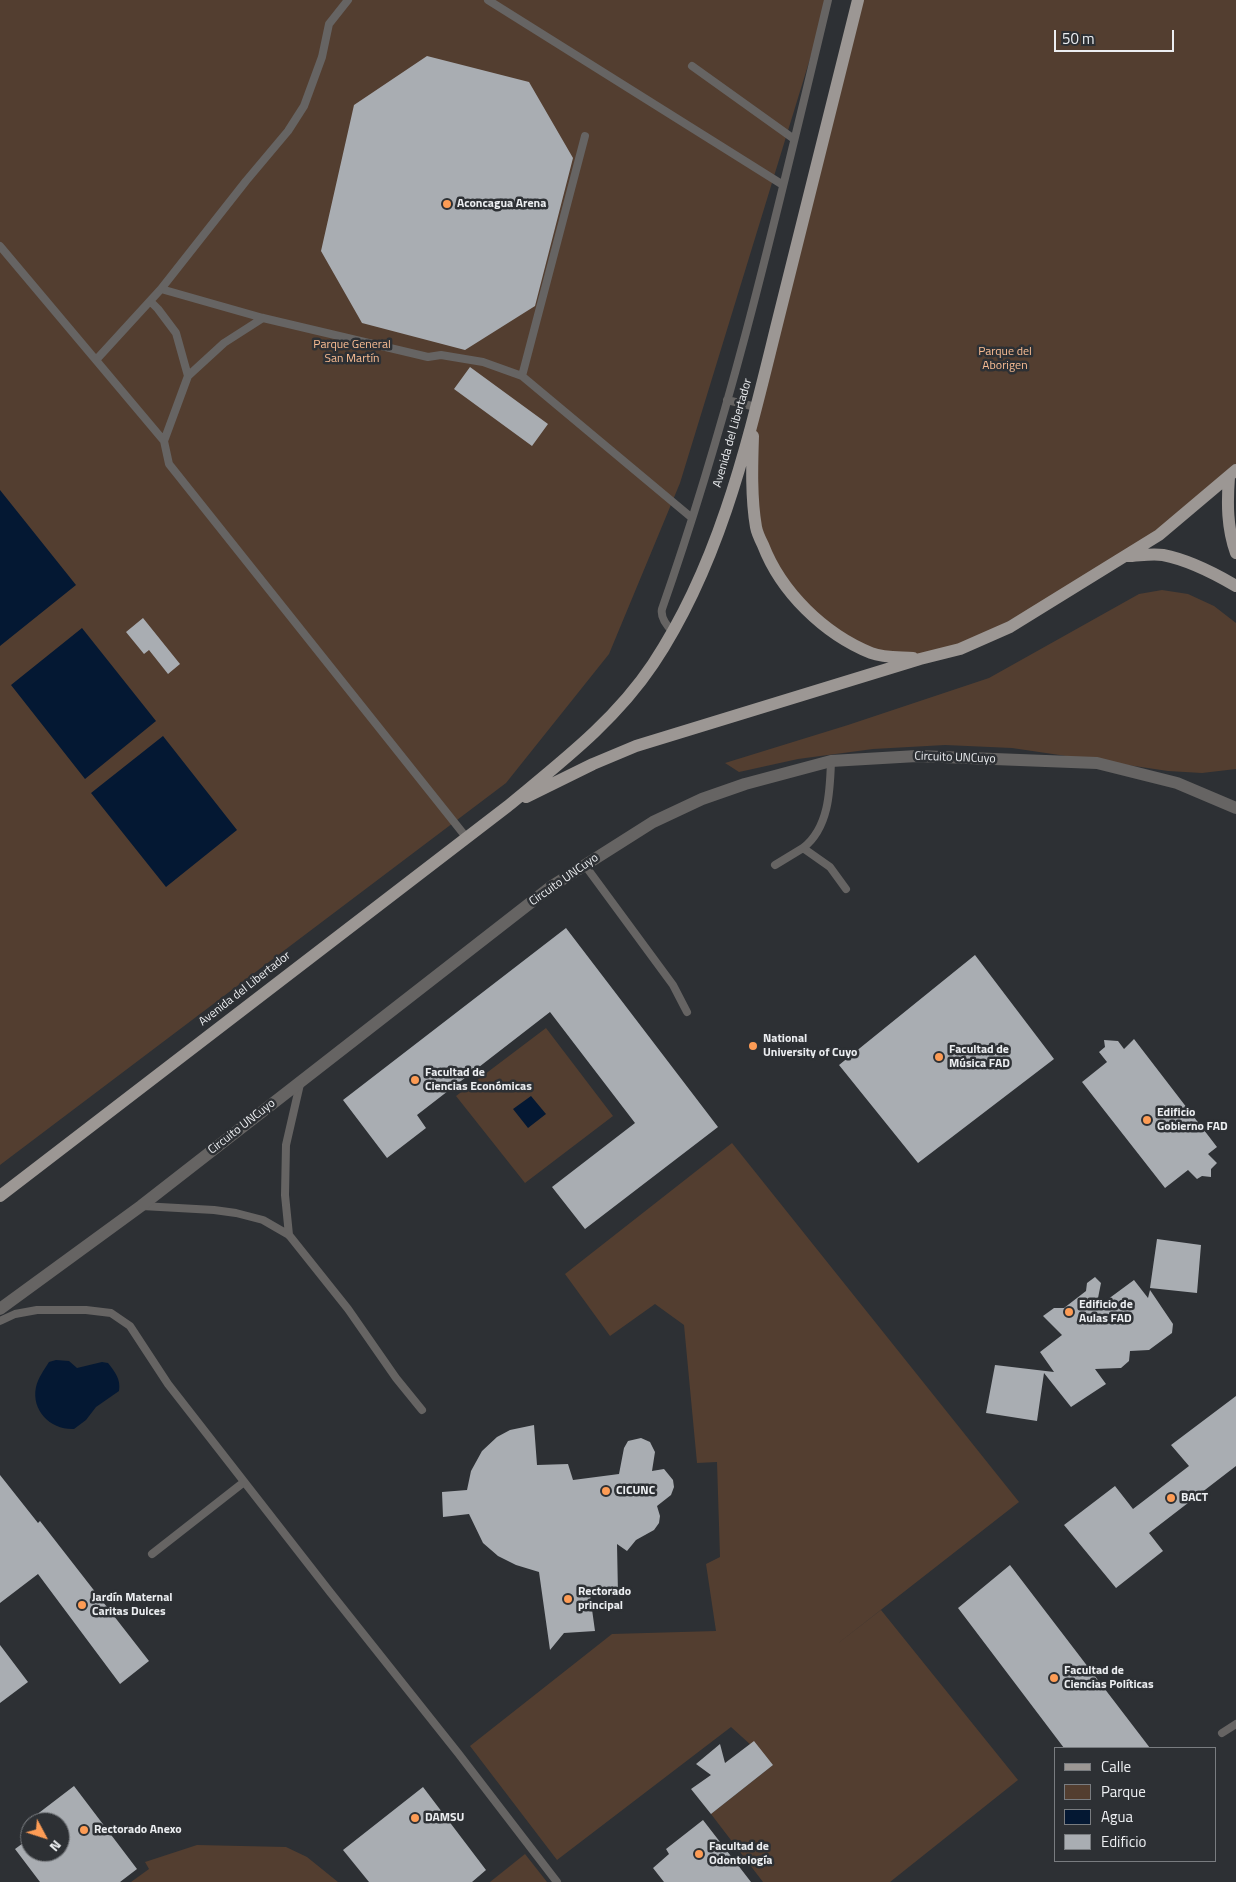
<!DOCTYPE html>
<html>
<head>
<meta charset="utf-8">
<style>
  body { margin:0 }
  #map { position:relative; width:1236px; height:1882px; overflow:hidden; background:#2d3034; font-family:"Titillium Web",sans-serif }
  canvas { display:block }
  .legend { position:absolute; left:1054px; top:1747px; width:162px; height:115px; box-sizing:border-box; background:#2d3034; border:1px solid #797c80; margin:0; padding:6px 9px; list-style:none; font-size:15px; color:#eceef1 }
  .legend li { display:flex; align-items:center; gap:10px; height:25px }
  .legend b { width:25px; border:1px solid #797c80 }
  .north { position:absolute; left:20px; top:1812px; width:50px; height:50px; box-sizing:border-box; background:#2d3034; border:1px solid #797c80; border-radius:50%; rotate:130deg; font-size:14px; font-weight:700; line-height:20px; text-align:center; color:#eceef1 }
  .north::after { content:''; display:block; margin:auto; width:18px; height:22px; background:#fd9c55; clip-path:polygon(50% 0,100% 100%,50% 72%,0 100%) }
  .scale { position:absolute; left:1054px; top:30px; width:120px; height:22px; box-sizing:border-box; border:2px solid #eceef1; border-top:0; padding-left:6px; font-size:15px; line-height:18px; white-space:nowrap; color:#eceef1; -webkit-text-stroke:4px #2d3034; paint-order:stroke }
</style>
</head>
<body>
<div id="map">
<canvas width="1236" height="1882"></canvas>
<ul class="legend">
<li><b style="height:6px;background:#9c9794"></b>Calle</li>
<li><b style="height:14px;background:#533e30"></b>Parque</li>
<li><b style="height:14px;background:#041833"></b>Agua</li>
<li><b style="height:14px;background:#a9adb2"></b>Edificio</li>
</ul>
<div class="north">N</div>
<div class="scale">50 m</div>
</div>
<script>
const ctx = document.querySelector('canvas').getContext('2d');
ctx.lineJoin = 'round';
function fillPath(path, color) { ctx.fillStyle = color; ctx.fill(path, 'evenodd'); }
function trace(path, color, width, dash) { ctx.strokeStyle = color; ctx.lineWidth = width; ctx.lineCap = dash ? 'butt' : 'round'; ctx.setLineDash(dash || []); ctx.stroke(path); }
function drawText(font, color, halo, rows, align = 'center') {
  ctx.font = font + ' "Titillium Web",sans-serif'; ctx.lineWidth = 5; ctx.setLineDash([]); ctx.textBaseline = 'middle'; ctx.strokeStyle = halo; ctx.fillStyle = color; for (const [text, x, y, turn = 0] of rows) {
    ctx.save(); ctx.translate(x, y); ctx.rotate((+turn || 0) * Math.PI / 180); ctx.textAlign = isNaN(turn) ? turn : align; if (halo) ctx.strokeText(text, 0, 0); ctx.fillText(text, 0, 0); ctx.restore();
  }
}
const green = new Path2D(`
  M 0,0 L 828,0 L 680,483 L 609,654 L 506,783 L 0,1165 Z
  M 858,0 L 1236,0 L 1236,470 L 1159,535 L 960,649 L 892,657 L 835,634 L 769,561 L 753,495 L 754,417 Z
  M 1162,590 L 1188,594 L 1214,606 L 1236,623 L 1236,769 L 1202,773 L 1168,771 L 1012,748 L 945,745 L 873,749 L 798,759 L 739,772 L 725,763 L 848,725 L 989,678 L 1139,594 Z
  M 546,1028 L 613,1116 L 525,1183 L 456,1096 Z
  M 732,1143 L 1019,1502 L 832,1648 L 881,1610 L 1018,1780 L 890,1882 L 763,1882 L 711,1814 L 773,1765 L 731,1727 L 557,1860 L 470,1746 L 612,1634 L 716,1631 L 706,1564 L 720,1557 L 717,1462 L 697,1463 L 684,1325 L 655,1304 L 610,1336 L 565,1274 Z
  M 197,1845 L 286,1847 L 307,1857 L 338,1882 L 131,1882 L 149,1869 L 145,1862 Z
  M 525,1854 L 547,1882 L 490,1882 Z`);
const water = new Path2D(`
  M 0,490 L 76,585 L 0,646 Z
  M 82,628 L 156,721 L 85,779 L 11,685 Z
  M 163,736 L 237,830 L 166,887 L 91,793 Z
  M 531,1096 L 546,1114 L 528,1128 L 513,1109 Z
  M 56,1360 L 69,1361 L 77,1368 L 102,1362 L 108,1363 C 115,1372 121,1379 119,1391 L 96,1407 L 86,1420 L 74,1429 C 51,1430 31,1411 36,1387 C 38,1378 44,1370 49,1362 Z`);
const building = new Path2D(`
  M 427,56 L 529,82 L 573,158 L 535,306 L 465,350 L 362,323 L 321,251 L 354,105 Z
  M 470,367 L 548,424 L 532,446 L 454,389 Z
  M 143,618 L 180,664 L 168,674 L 149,650 L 144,654 L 126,632 Z
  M 566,928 L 718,1127 L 585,1229 L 552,1187 L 635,1123 L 550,1012 L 417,1115 L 426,1128 L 387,1158 L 343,1100 Z
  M 975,955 L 1054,1059 L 918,1163 L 839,1065 Z
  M 1134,1039 L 1217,1147 L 1208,1154 L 1217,1163 L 1211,1169 L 1211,1177 L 1202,1176 L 1197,1179 L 1188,1170 L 1165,1188 L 1082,1082 L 1107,1062 L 1099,1052 L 1105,1047 L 1104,1040 L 1118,1041 L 1124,1049 Z
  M 1157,1239 L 1201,1245 L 1197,1293 L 1150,1288 Z
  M 1095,1277 L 1101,1283 L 1096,1308 L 1134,1280 L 1148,1298 L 1150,1290 L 1173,1324 L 1172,1333 L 1149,1350 L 1130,1351 L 1129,1361 L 1121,1368 L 1095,1369 L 1106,1384 L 1071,1407 L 1044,1373 L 1037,1421 L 986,1413 L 995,1365 L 1054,1372 L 1040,1352 L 1062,1335 L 1043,1316 L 1054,1308 L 1064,1308 L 1086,1291 L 1087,1283 Z
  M 1236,1396 L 1236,1466 L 1149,1533 L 1163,1551 L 1116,1588 L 1064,1525 L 1115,1486 L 1133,1509 L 1189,1466 L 1171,1445 Z
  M 534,1425 L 537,1465 L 568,1464 L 573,1480 L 619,1474 L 624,1448 L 628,1441 L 641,1438 L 650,1442 L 655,1452 L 652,1471 L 664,1469 L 673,1480 L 674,1487 L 671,1495 L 657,1506 L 660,1516 L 659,1523 L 654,1530 L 636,1540 L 627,1551 L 617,1544 L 618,1594 L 590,1595 L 595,1631 L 564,1633 L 550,1650 L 539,1572 L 516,1565 L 498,1556 L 483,1543 L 469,1514 L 443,1517 L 442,1492 L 467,1490 L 471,1471 L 482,1451 L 497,1437 L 510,1430 Z
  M 0,1475 L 38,1523 L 40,1521 L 149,1661 L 120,1684 L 38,1574 L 0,1603 Z
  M 1010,1565 L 1150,1748 L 1064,1748 L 958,1608 Z
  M 0,1645 L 28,1682 L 0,1703 Z
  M 754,1741 L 773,1765 L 711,1814 L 691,1789 L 711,1775 L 696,1764 L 720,1744 L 725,1763 Z
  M 74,1786 L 137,1869 L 120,1882 L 40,1882 L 15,1849 L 30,1838 L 30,1852 L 60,1852 L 60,1822 L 27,1822 Z
  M 423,1787 L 486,1870 L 472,1882 L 369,1882 L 343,1850 Z
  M 703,1820 L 751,1882 L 664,1882 L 653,1868 L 669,1854 L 666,1849 Z`);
const service = new Path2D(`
  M 488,0 L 783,185
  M 692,66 L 794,139
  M 0,246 L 164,441
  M 161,289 L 263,318 L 428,357 L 441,355 L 483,362 L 522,376 L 692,518
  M 150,301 L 158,309 L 176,333 L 188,376
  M 263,318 L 224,343 L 188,376 L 164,441 L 169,464 L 466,837
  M 96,360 L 161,289 L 246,181 L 288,131 L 304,106 L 322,57 L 329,24 L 348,0
  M 522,376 L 585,136
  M 727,400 L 756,407
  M 673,632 C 667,626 660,618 662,609 C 732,410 779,204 828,0
  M 803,848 C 829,828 830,791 831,761
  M 584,864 L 673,985 L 687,1012
  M 775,865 L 803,848 L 830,867 L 846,889
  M 142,1206 L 214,1210 L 236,1213 L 263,1220 L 289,1235 L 348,1309 L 396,1378 L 422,1410
  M 289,1235 L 285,1195 L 286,1145 L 300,1084
  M 0,1321 L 15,1314 L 37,1310 L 86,1310 L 111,1313 L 130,1326 L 168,1384 L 330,1592 L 458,1753 L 557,1882
  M 152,1554 L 244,1482
  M 1222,1733 L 1236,1724`);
const minor = new Path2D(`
  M 0,1309 L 141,1206 L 552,886 L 653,822 L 702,799 L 745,784 L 831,761 L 917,756 L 1097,763 L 1177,783 L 1236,808`);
const primary = new Path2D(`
  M 753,436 C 752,465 751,498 756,527 C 757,533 760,539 763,545 C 781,592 824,634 871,653 C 884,658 899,657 913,658
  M 1229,477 C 1227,503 1227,528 1236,553
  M 1127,556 C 1138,556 1151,553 1163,555 C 1189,560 1214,573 1236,586
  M 526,797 L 593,764 L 636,746 L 920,659 L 960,649 L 1010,627 L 1159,535 L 1236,470
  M 0,1196 L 508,806 C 561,762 615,721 653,664 C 723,559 750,432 780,312 C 806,208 832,104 858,0`);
const markers = [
  [447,204,5,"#fd9c55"],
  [753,1046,5,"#fd9c55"],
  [939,1057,5,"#fd9c55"],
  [415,1080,5,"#fd9c55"],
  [1147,1120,5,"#fd9c55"],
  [1069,1312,5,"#fd9c55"],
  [606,1491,5,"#fd9c55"],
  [1171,1498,5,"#fd9c55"],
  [568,1599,5,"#fd9c55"],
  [82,1605,5,"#fd9c55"],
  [1054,1678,5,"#fd9c55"],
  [415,1818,5,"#fd9c55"],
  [84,1830,5,"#fd9c55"],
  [699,1854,5,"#fd9c55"]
];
const poiNames = [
  ["Aconcagua Arena",457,204],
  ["National",763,1039],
  ["University of Cuyo",763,1053],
  ["Facultad de",949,1050],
  ["Música FAD",949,1064],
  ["Facultad de",425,1073],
  ["Ciencias Económicas",425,1087],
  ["Edificio",1157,1113],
  ["Gobierno FAD",1157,1127],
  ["Edificio de",1079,1305],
  ["Aulas FAD",1079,1319],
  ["CICUNC",616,1491],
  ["BACT",1181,1498],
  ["Rectorado",578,1592],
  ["principal",578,1606],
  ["Jardín Maternal",92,1598],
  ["Caritas Dulces",92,1612],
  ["Facultad de",1064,1671],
  ["Ciencias Políticas",1064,1685],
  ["DAMSU",425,1818],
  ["Rectorado Anexo",94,1830],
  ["Facultad de",709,1847],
  ["Odontología",709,1861]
];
const parkNames = [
  ["Parque General",352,345],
  ["San Martín",352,359],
  ["Parque del",1005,352],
  ["Aborigen",1005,366]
];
const streetNames = [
  ["Avenida del Libertador",733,433,-74],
  ["Circuito UNCuyo",955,758,2],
  ["Circuito UNCuyo",564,880,-35],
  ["Avenida del Libertador",245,989,-38],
  ["Circuito UNCuyo",242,1127,-38]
];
fillPath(green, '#533e30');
fillPath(water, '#041833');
fillPath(building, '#a9adb2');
trace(service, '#666463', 8);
trace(minor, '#666463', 12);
trace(primary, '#9c9794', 12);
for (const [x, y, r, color] of markers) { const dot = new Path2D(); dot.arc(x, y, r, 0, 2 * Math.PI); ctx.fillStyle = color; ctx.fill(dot); trace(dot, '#2d3034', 2); }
drawText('bold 12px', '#eceef1', '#2d3034', poiNames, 'left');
drawText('12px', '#fbbe94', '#2d3034', parkNames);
drawText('12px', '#eceef1', '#2d3034', streetNames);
</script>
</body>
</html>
